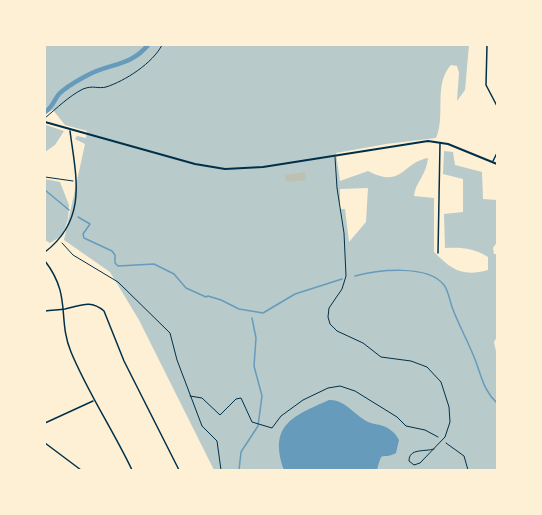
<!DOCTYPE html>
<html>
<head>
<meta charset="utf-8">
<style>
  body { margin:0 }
  #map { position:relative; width:542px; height:515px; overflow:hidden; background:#fdf0d5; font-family:Helvetica,sans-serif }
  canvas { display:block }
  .frame { position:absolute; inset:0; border:46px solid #fdf0d5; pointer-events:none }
</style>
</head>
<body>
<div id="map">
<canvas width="542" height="515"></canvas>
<div class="frame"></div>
</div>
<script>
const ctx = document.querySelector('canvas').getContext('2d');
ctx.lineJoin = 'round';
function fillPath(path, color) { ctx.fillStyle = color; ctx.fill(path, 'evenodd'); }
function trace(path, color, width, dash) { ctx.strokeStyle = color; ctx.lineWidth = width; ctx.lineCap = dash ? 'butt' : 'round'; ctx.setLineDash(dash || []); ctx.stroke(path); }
const green = new Path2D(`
  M 45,45 L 469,45 L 465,90 L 457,101 L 459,73 L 457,66 L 451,65 C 433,84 446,116 436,138 L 386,144 L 336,153 L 340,181 L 368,171 C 403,189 401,163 428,158 C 426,176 416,181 414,196 L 434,198 L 434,252 C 452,270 462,277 488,270 L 488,257 C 474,248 461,247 445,248 L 444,214 L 463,212 L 463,179 L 443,174 L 444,151 L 453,152 L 455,165 L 482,172 L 483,199 L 497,200 L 497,242 L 493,248 L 494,254 L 497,254 L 497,337 L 494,342 L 497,356 L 497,470 L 214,470 L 139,320 L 110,272 L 64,240 L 85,144 L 75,139 L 77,136 L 86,138 L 87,131 L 65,125 L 53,110 L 45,113 ZM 368,188 L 366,222 L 349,242 L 345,209 L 340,209 L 340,189 Z
  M 46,125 L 64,131 L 55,145 L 45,152 Z
  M 45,179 L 60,182 L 69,205 L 68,219 L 63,235 L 50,243 L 45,240 Z`);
const water = new Path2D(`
  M 329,400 C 346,399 356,418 371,423 C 381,426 384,424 393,432 C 396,434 397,437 399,440 L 396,453 C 380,461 383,448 377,470 L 284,470 C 268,425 293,416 329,400 Z`);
const stream = new Path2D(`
  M 45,190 L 69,210
  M 78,217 L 90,224 L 83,234 L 84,238 L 112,251 L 115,255 L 115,263 L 118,266 L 154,264 L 174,274 L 186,288 L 206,297 L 208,296 L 221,300 L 239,309 L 263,313 L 295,294 L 342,279
  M 355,276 C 377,270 428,264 444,285 C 448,290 450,301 452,307 C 459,326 469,343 476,362 C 482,378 484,391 497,403
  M 239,470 L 241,452 L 258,426 L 262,396 L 254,366 L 256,338 L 252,318`);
const river = new Path2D(`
  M 45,112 C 52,108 54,100 59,94 C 67,86 77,81 86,76 C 109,63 130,67 148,45`);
const building = new Path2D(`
  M 305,172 L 306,180 L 287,182 L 285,178 L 285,175 Z`);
const path = new Path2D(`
  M 45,118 C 57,108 69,96 83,89 C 93,85 98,89 106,87 C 125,81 153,63 162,45
  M 45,177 L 73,181
  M 62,243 L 73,255 L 118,282 L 170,333 L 177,360 L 202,426 L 217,441 L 221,470
  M 190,396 L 202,398 L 220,415 L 236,399 L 241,398 L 252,422 L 272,428 L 281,416 L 303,400 L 328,388 L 340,386 L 355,391 L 397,417 L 406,426 L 425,430 L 438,437
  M 446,443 L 464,456 L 468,470`);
const service = new Path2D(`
  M 335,157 L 337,188 L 344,233 L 346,276 L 342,289 L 329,308 L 328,317 L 330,324 L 337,331 L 363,343 L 381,357 L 411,361 L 427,367 L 441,382 L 449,407 L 450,422 L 445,437 L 420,463 L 414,465 L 409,461 C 409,448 424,452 434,449`);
const minor = new Path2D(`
  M 487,45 L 486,85 L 497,106
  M 493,161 L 497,153
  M 438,253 L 440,143
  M 45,311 C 52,310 59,310 65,309 C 80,306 90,299 104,311 L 124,361 L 179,470
  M 45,423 L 93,401
  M 45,443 L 81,470`);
const tertiary = new Path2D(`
  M 45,252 C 88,219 76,177 70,131
  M 45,261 C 72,296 57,318 71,352 C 88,393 113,430 132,470`);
const secondary = new Path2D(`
  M 45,122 L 195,164 L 225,169 L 263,167 L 428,141 L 448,144 L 497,164`);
fillPath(green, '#b9caca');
fillPath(water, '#669bbc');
trace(stream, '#669bbc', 1.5);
trace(river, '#669bbc', 4.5);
fillPath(building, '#bec0b2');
trace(path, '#003049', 1);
trace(service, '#003049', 1);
trace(minor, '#003049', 1.5);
trace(tertiary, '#003049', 1.5);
trace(secondary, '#003049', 2);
</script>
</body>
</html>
